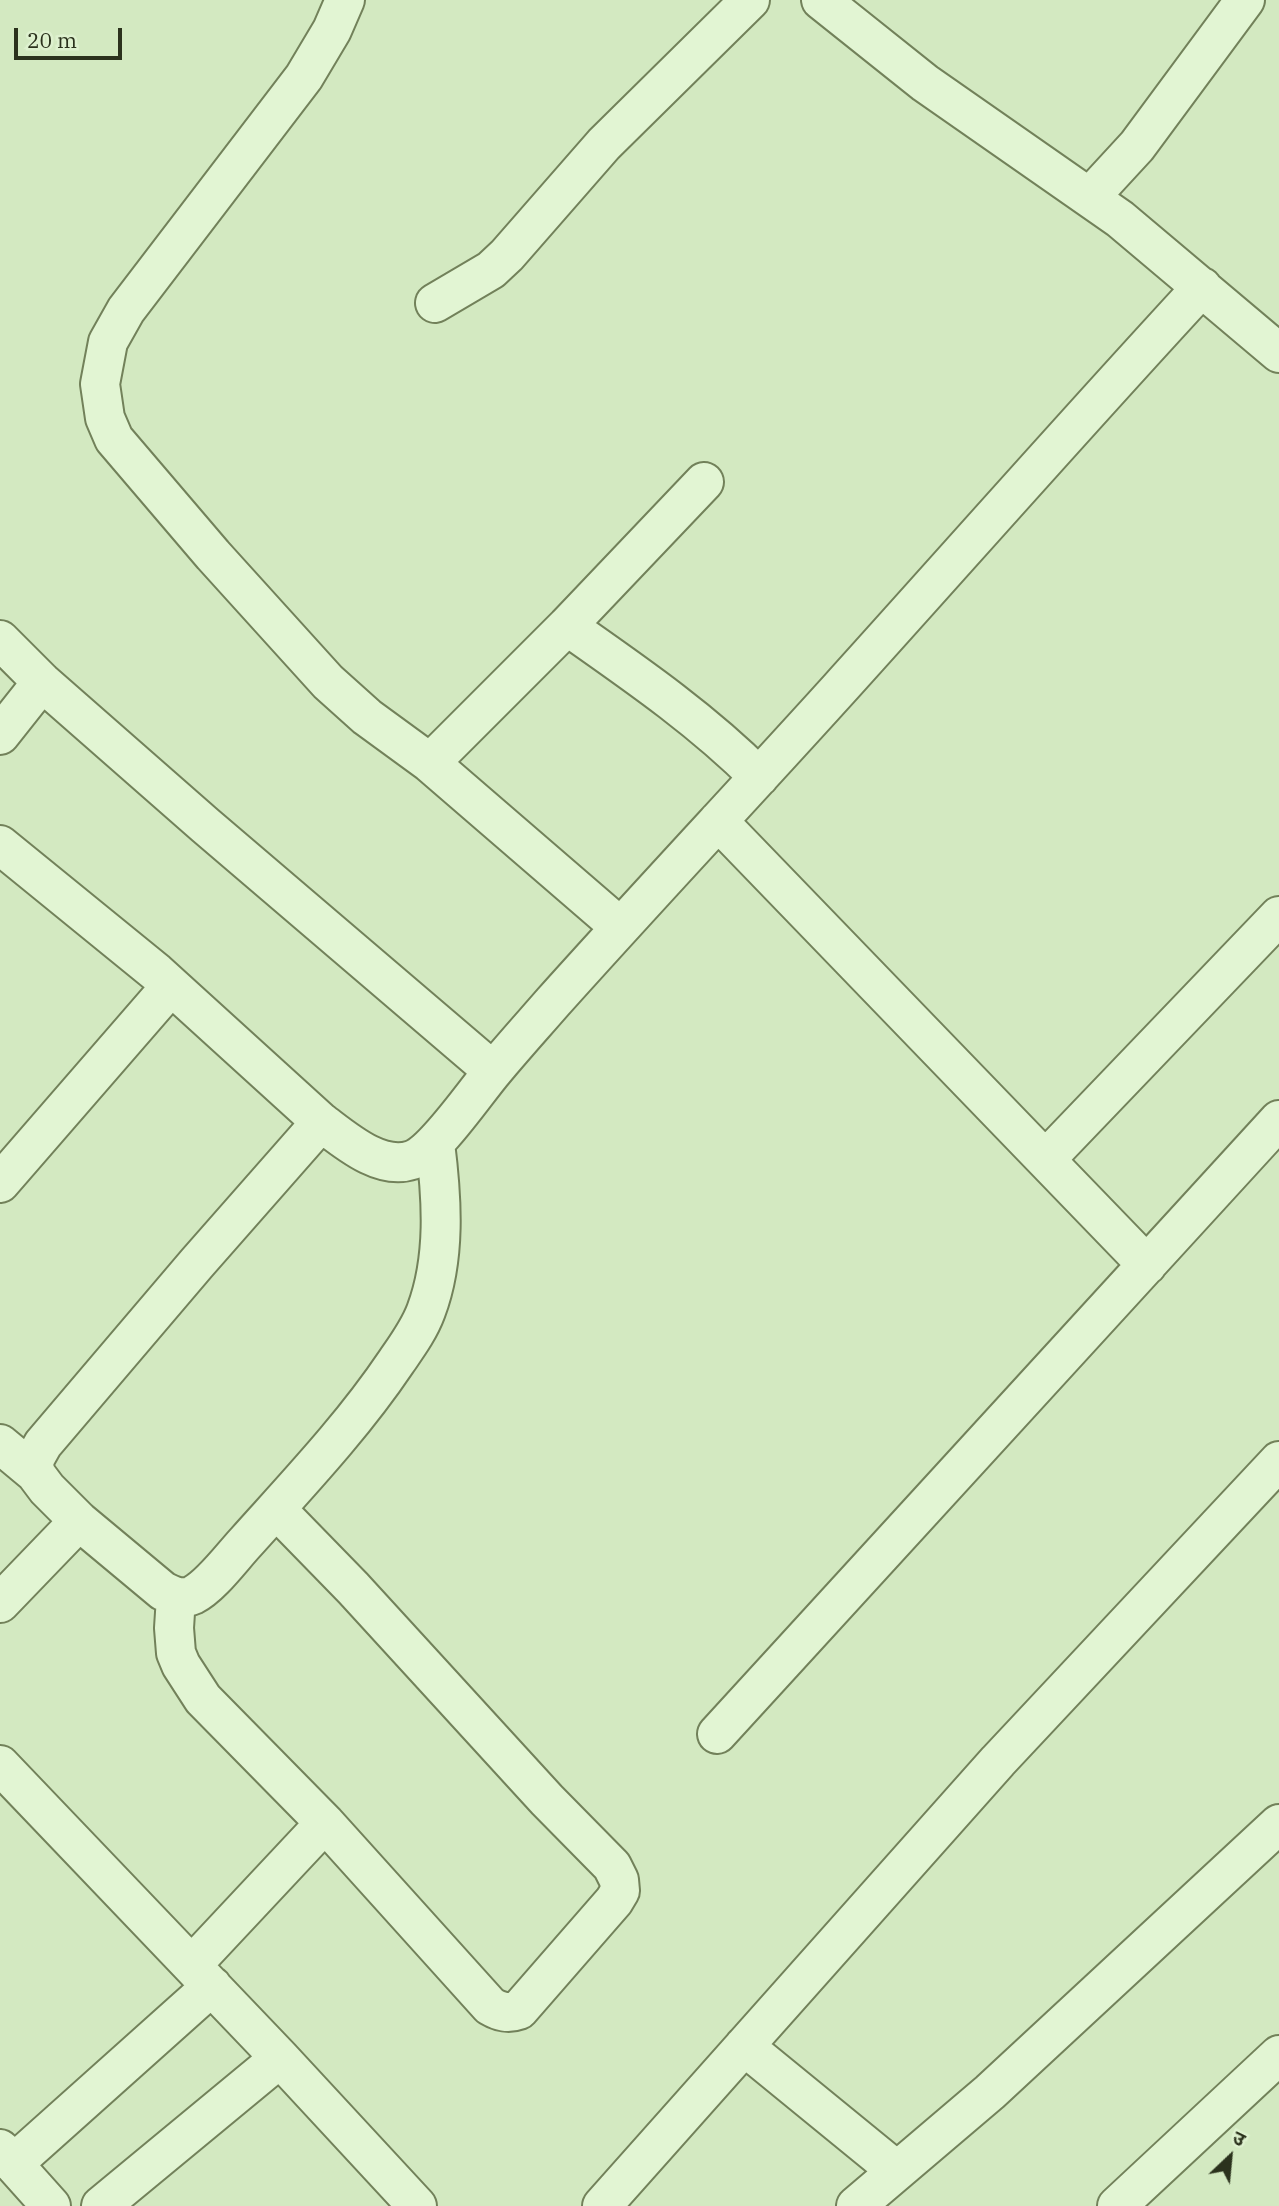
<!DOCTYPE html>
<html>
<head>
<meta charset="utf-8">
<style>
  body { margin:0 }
  #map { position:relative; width:1279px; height:2206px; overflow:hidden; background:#d3e9c1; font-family:"IBM Plex Serif","Noto Sans Devanagari",serif }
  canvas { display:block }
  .north { position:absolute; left:1195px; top:2122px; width:70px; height:70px; -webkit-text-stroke:5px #def1cf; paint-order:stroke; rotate:26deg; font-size:19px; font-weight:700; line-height:28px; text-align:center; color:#2b321d }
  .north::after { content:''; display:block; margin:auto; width:24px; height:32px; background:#2b321d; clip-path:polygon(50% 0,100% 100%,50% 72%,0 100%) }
  .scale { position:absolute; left:14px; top:28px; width:108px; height:32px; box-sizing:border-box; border:4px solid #2b321d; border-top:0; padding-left:9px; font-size:21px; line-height:24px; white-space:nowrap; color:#2b321d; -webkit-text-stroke:5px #def1cf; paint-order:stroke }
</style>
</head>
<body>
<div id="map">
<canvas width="1279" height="2206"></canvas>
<div class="north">उ</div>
<div class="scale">20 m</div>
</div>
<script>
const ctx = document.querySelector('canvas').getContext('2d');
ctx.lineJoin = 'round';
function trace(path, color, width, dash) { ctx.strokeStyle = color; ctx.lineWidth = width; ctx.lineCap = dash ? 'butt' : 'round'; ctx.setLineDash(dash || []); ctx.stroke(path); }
const street = new Path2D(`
  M 345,0 L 332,30 L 304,77 L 126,310 L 108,342 L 100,384 L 105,418 L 114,439 L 213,555 L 328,682 L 367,717 L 430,763 L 620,927
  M 821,0 L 925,83 L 1120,219 L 1279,353
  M 1090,197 L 1137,146 L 1245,0
  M 435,303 L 491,270 L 507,255 L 604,144 L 750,0
  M 567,626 C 634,673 701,719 759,777
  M 0,640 L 42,682 L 205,825 L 493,1071
  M 0,735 L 42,682
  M 430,763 L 567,626 L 704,482
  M 718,821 L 1147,1265
  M 0,845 L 156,972 L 321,1122 C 345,1140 380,1171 412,1160 C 435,1152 476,1091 494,1070 C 513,1047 533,1025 553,1002 C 647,897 744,794 839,689 C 960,555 1079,420 1202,287
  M 321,1122 L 197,1263 L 43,1444 L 34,1460 L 35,1473 L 47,1489 L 79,1521 L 163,1591 C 173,1596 182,1600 193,1595 C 211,1586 232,1557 246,1542 C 298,1484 353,1426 396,1362 C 407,1346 419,1330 426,1311 C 446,1258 442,1198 435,1143
  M 1046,1159 L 1279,916
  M 0,1183 L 171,986
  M 0,1444 L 35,1473
  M 176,1597 L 174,1628 L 176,1653 L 181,1665 L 203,1699 L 325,1823 L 490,2006 C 500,2012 508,2014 519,2010 L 614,1901 L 620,1891 L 619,1880 L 612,1866 L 547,1800 L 353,1588 L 276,1509
  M 0,1603 L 79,1521
  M 717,1734 L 1279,1120
  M 0,1765 L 280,2058 L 417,2206
  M 192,1965 L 325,1823
  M 744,2046 L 897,2171
  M 0,2149 L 51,2206
  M 13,2164 L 212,1986
  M 101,2206 L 280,2058
  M 602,2206 L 998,1761 L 1279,1461
  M 856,2206 L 990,2092 L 1279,1824
  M 1117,2206 L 1279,2055`);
trace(street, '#72815a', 42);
trace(street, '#e2f5d3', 38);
</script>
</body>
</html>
